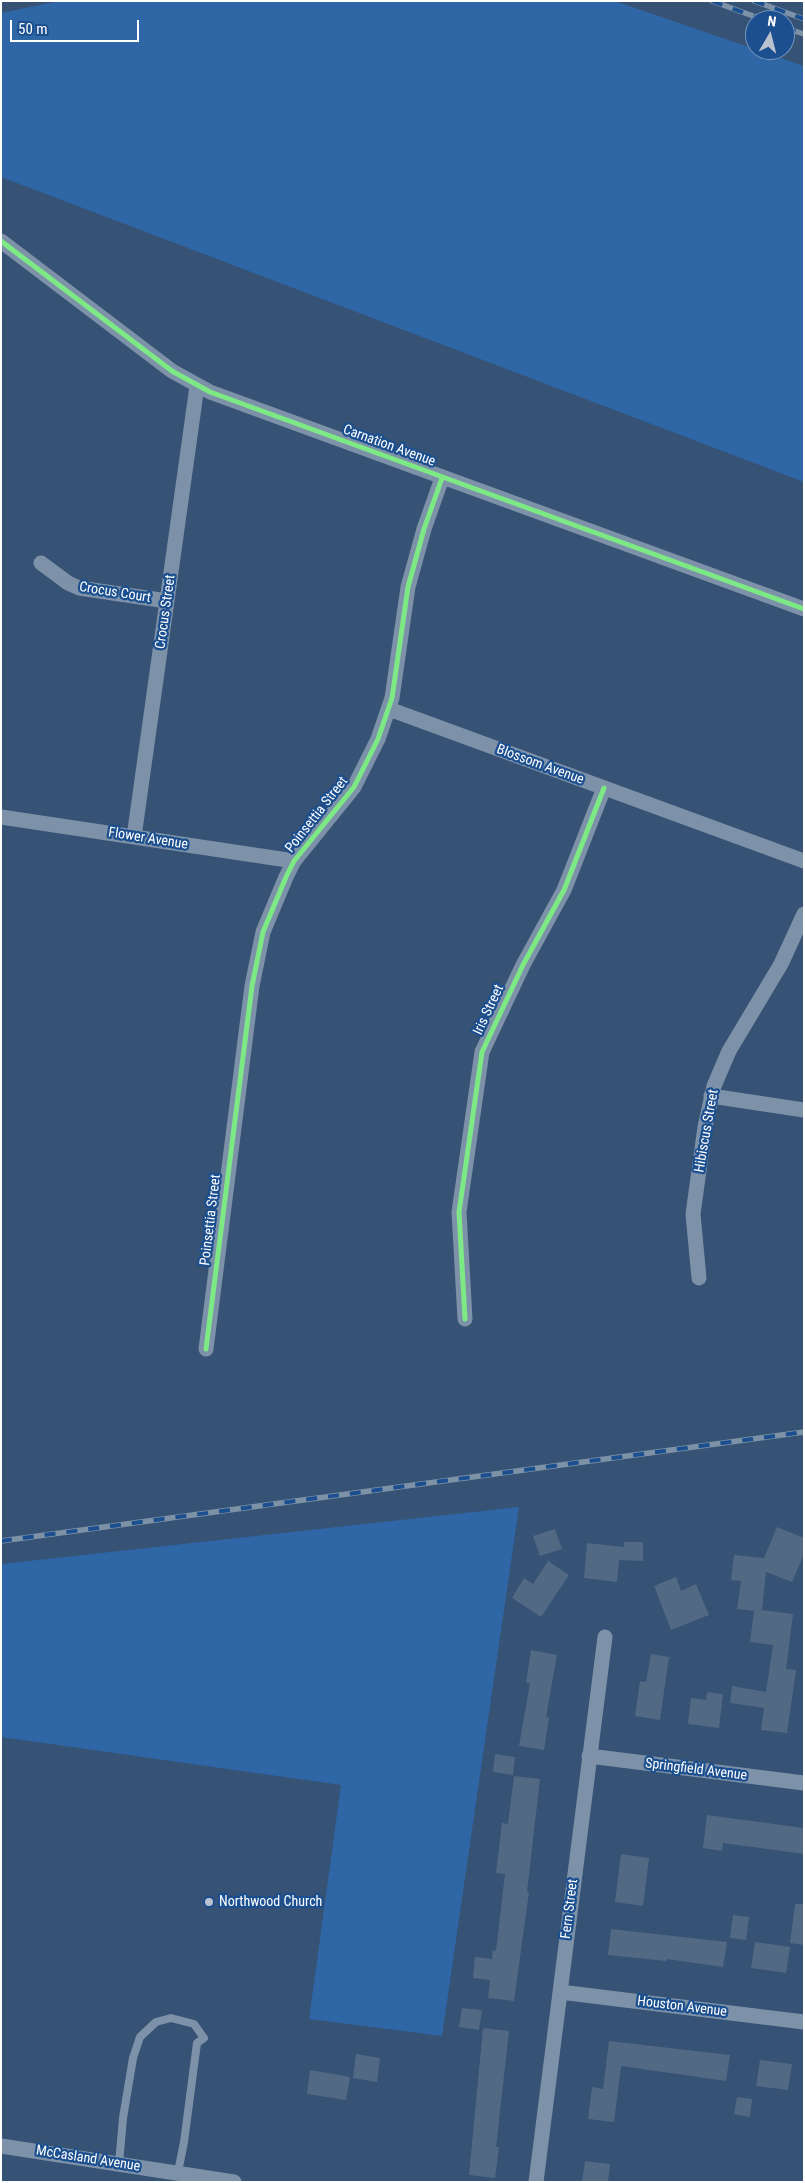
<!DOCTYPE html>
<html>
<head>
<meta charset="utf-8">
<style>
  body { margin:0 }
  #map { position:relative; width:805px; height:2183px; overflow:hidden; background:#365274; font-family:"Roboto Condensed",sans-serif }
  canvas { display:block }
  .frame { position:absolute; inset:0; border:2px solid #fff; pointer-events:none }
  .north { position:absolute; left:745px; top:10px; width:50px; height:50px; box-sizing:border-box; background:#1b4f8f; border:1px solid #7695bc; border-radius:50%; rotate:8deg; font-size:14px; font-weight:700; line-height:20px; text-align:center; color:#fff }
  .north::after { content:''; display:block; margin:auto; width:18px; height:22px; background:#b9c2ce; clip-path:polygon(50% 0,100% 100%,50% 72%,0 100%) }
  .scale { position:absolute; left:10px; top:20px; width:129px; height:22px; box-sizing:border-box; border:2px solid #fff; border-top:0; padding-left:6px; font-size:15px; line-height:18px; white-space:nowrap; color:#fff; -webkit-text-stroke:4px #1b4f8f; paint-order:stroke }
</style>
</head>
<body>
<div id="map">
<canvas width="805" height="2183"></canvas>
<div class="frame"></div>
<div class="north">N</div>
<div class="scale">50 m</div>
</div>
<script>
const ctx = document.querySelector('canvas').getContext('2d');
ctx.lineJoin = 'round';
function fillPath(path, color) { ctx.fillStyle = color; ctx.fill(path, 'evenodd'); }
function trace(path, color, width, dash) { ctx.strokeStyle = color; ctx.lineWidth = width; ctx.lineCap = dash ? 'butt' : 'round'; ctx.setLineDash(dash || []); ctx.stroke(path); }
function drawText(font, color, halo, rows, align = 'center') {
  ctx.font = font + ' "Roboto Condensed",sans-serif'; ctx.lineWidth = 4.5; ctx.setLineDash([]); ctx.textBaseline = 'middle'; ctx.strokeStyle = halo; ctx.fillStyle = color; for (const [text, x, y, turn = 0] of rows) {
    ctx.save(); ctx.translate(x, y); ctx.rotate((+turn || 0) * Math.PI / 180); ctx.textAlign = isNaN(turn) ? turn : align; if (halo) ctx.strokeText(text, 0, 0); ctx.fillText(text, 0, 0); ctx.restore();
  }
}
const green = new Path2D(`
  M 60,1 L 615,1 L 804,66 L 804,482 L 1,177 L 1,13 Z
  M 519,1507 L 442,2036 L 309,2019 L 341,1785 L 1,1737 L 1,1564 Z`);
const building = new Path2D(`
  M 777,1527 L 804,1538 L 804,1554 L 792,1582 L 766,1572 L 762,1610 L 793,1614 L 786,1669 L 796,1670 L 787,1733 L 761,1730 L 764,1708 L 730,1703 L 732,1686 L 766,1692 L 773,1645 L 750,1642 L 754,1611 L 737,1609 L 741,1581 L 731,1580 L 734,1555 L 764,1558 Z
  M 555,1529 L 562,1549 L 540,1556 L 533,1536 Z
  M 624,1542 L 643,1542 L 643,1561 L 619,1560 L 617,1582 L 584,1578 L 587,1543 L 624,1547 Z
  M 548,1561 L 569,1575 L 541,1617 L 512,1598 L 524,1578 L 533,1584 Z
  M 676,1577 L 681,1591 L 696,1584 L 709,1615 L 671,1630 L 654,1586 Z
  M 531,1650 L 557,1655 L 546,1717 L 549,1718 L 544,1750 L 519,1746 L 530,1683 L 526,1683 Z
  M 651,1654 L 669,1657 L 660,1720 L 635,1716 L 640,1681 L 646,1682 Z
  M 707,1692 L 723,1694 L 719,1728 L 688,1724 L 691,1698 L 706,1700 Z
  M 495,1754 L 515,1757 L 513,1775 L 493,1772 Z
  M 514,1776 L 540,1779 L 527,1892 L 529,1892 L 514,2001 L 488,1998 L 490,1980 L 473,1978 L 475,1957 L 492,1959 L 493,1950 L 496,1951 L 505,1874 L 496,1873 L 502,1823 L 508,1824 Z
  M 707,1815 L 804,1828 L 804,1854 L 723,1843 L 722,1851 L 703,1848 Z
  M 621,1854 L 649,1858 L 643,1906 L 615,1902 Z
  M 795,1904 L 804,1904 L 804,1945 L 790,1943 Z
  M 733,1915 L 749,1917 L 746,1940 L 730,1938 Z
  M 611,1929 L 727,1942 L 723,1967 L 667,1959 L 666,1961 L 608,1955 Z
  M 755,1942 L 790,1947 L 786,1973 L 751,1968 Z
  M 462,2008 L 482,2010 L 479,2030 L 459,2027 Z
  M 483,2028 L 509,2031 L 496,2147 L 499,2147 L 495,2178 L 469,2175 Z
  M 609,2041 L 730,2055 L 726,2081 L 621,2066 L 614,2122 L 588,2119 L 592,2087 L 603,2089 Z
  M 356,2054 L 380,2058 L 377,2082 L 353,2078 Z
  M 760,2060 L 792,2064 L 788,2090 L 756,2086 Z
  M 310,2070 L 350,2077 L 346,2100 L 307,2094 Z
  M 737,2097 L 752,2099 L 750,2117 L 734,2114 Z
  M 585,2161 L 610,2164 L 608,2182 L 582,2182 Z`);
const service = new Path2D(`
  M 119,2164 L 123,2118 L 133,2058 L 140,2037 L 156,2022 L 171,2018 L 194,2024 L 204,2038 L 197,2043 L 184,2142 L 178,2172`);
const minor = new Path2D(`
  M 1,241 L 172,371 L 210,392 L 804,609
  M 41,563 L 68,583 L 79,588 L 167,601
  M 389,709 L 804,861
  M 1,817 L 294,861
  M 134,837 L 197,386
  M 711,1096 L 804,1110
  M 699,1278 L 693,1214 L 705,1127 L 714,1086 L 729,1051 L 781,964 L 804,914
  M 465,1319 L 459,1212 L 482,1052 L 523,965 L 564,890 L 604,788
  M 206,1349 L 252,986 L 263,932 L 286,877 L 294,861 L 354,787 L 378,739 L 392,698 L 408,587 L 424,529 L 442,478
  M 589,1756 L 804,1783
  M 560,1992 L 804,2022
  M 1,2146 L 234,2182
  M 536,2182 L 605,1637`);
const rail = new Path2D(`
  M 712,1 L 764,20
  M 754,1 L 804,19
  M 785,28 L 804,34
  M 1,1541 L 804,1432`);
const cycleway = new Path2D(`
  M 1,241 L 172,371 L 210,392 L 804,609
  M 465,1319 L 459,1212 L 482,1052 L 523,965 L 564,890 L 604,788
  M 206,1349 L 252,986 L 263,932 L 286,877 L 294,861 L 354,787 L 378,739 L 392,698 L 408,587 L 424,529 L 442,478`);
const markers = [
  [209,1902,5,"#b9c2ce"]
];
const streetNames = [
  ["Carnation Avenue",389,446,20],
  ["Crocus Court",115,593,9],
  ["Crocus Street",166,612,-82],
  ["Blossom Avenue",540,765,20],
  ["Poinsettia Street",317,815,-52],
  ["Flower Avenue",148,839,9],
  ["Iris Street",489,1010,-65],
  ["Hibiscus Street",707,1131,-80],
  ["Poinsettia Street",211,1220,-83],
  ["Springfield Avenue",696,1770,7],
  ["Fern Street",570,1909,-83],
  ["Houston Avenue",682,2007,7],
  ["McCasland Avenue",88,2159,9]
];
const poiNames = [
  ["Northwood Church",219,1902]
];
fillPath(green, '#2f66a5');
fillPath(building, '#526984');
trace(service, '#7d92a8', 8);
trace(minor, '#7d92a8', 15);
trace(rail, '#7e92a7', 5.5);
trace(rail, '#1b4f8f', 4, [11]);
trace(cycleway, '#7ce984', 5);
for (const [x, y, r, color] of markers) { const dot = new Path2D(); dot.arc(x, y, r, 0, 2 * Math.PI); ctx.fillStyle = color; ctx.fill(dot); trace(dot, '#1b4f8f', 2); }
drawText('14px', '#fff', '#1b4f8f', streetNames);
drawText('14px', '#fff', '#1b4f8f', poiNames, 'left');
</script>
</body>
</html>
